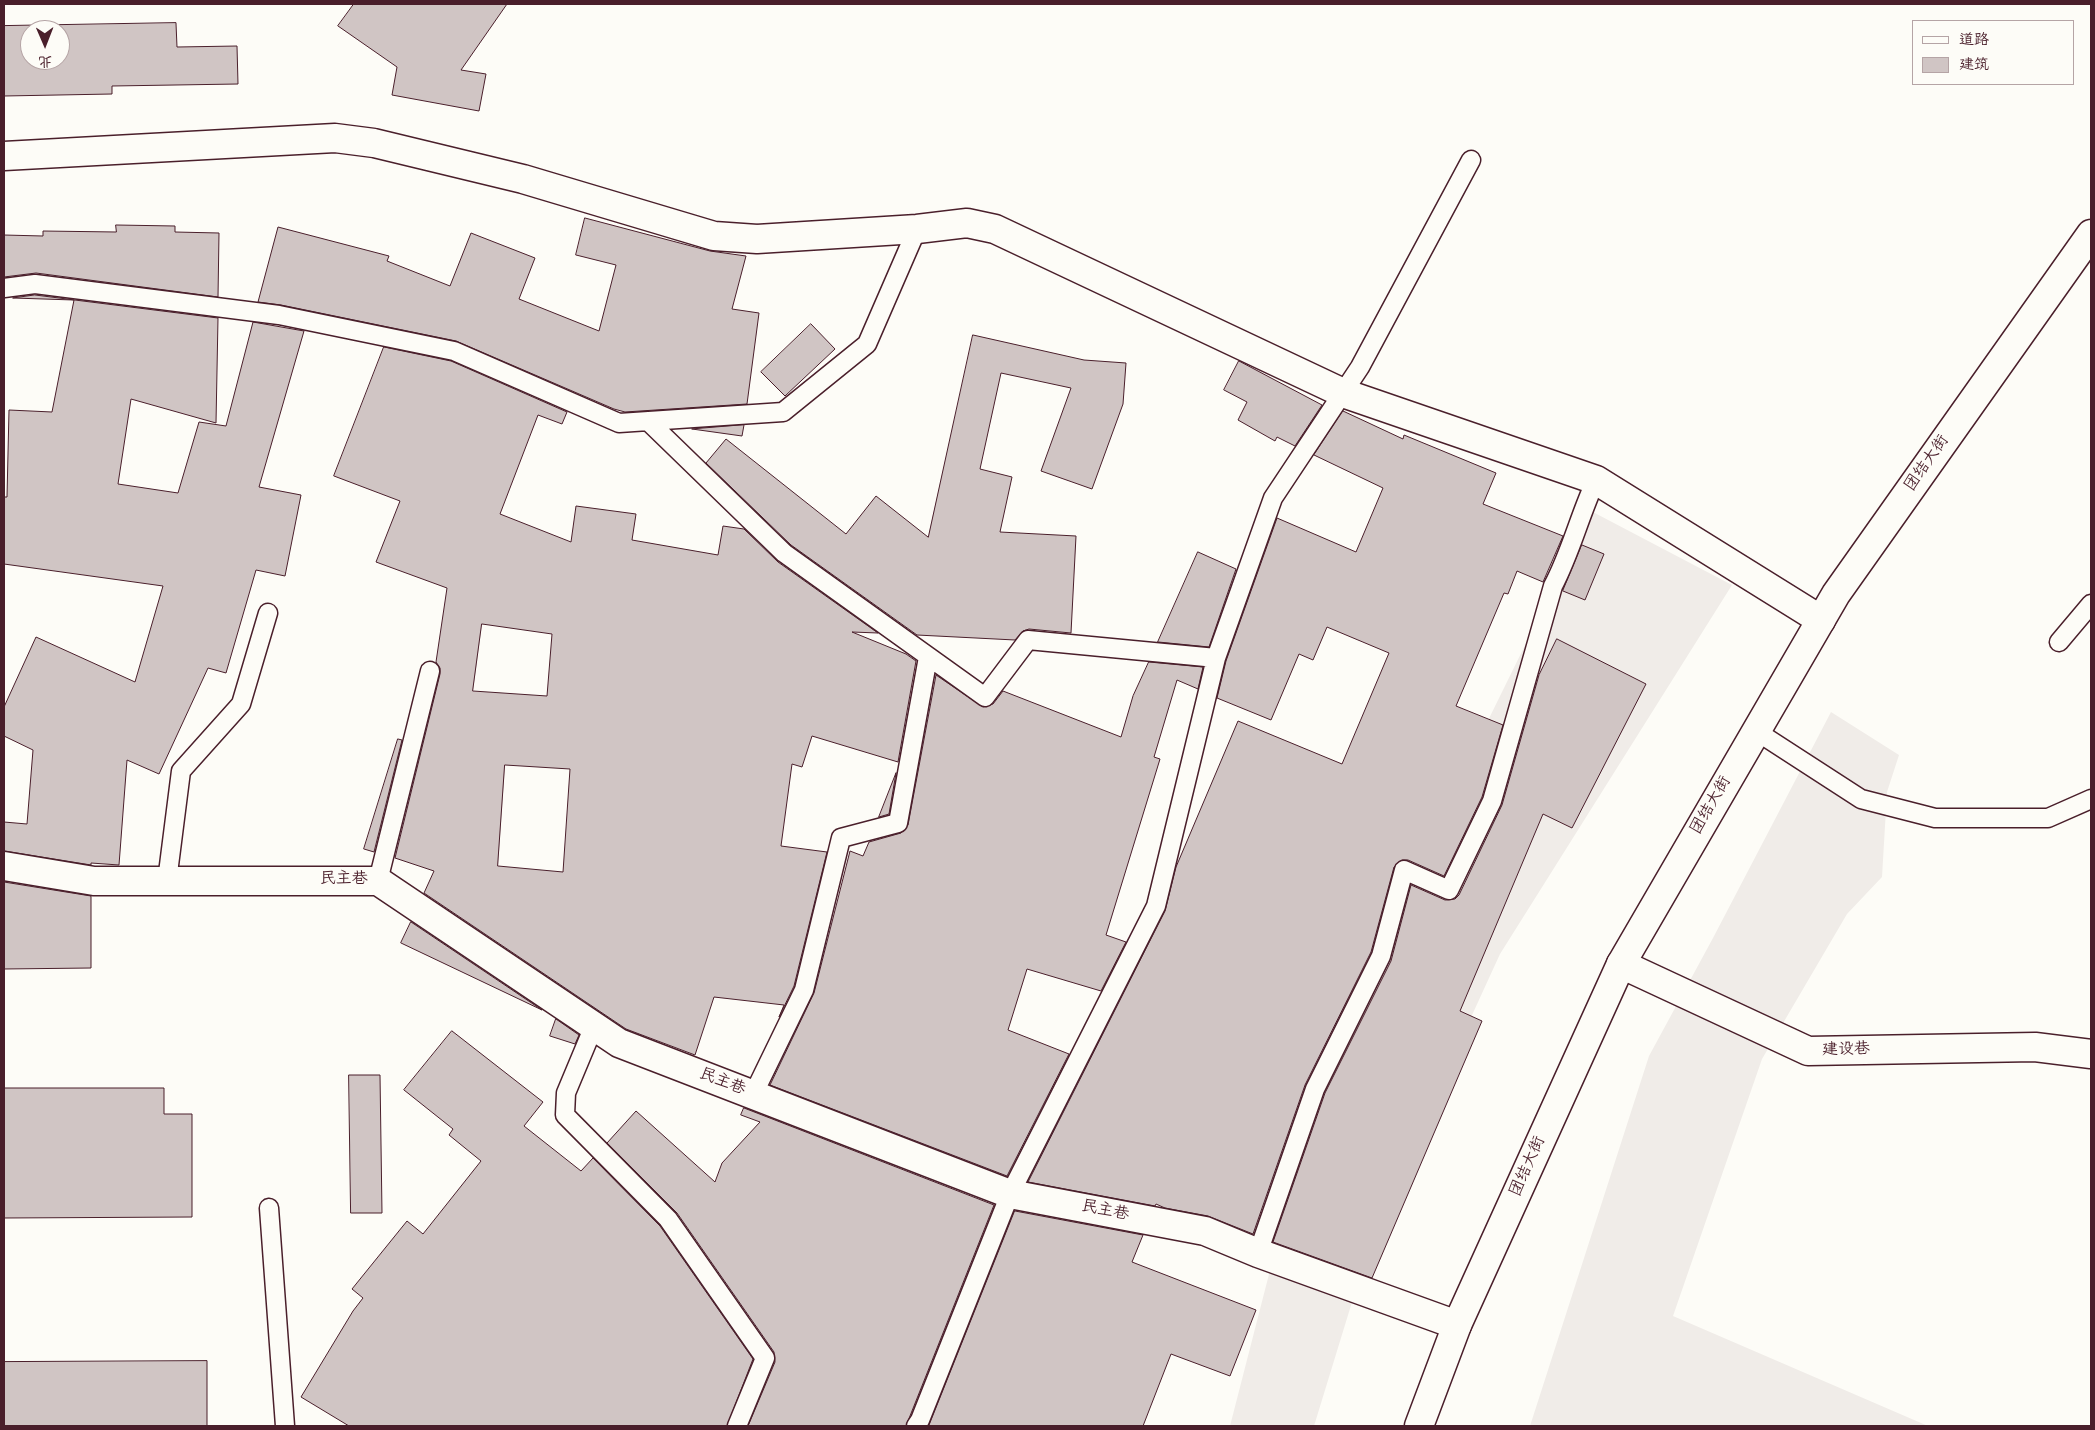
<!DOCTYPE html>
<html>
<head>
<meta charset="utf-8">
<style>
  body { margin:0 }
  #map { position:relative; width:2095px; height:1430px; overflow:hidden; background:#fdfcf7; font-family:"Gochi Hand","LXGW WenKai TC",sans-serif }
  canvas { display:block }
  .frame { position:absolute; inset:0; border:5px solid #4a1f2b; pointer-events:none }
  .legend { position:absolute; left:1912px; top:20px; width:162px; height:65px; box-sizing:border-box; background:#fdfcf7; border:1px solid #b5a4a5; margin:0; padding:6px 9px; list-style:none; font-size:15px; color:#4a1f2b }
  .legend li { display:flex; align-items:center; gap:10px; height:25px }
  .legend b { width:25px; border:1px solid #b5a4a5 }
  .north { position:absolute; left:20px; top:20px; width:50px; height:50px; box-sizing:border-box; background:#fdfcf7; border:1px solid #b5a4a5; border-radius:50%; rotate:179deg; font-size:14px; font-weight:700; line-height:20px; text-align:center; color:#4a1f2b }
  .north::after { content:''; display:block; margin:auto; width:18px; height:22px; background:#4a1f2b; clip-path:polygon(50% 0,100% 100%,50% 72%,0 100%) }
</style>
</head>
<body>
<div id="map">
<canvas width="2095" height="1430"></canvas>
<div class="frame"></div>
<ul class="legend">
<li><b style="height:6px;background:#fdfcf7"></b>道路</li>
<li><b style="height:14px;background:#d0c5c4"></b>建筑</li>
</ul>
<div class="north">北</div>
</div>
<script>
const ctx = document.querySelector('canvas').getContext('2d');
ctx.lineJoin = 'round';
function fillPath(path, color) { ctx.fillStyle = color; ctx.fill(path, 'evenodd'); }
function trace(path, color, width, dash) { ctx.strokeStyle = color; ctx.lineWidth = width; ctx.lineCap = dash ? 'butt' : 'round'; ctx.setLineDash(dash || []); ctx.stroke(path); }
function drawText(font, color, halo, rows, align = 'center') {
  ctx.font = font + ' "Gochi Hand","LXGW WenKai TC",sans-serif'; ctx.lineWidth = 5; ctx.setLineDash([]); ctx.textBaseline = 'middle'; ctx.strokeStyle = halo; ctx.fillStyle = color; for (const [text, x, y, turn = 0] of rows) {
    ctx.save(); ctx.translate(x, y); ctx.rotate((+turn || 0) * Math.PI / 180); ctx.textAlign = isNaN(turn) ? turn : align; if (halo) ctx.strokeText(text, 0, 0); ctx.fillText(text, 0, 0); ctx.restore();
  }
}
const built = new Path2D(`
  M 1591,511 L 1732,585 L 1500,954 L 1375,1227 L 1314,1426 L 1230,1426 L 1276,1247 L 1237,1231 Z
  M 1831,712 L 1899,755 L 1887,792 L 1882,877 L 1847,914 L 1762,1059 L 1673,1316 L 1928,1426 L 1530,1426 L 1649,1056 L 1713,938 Z`);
const building = new Path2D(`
  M 354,4 L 507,4 L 461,70 L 486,74 L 479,111 L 392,95 L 397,67 L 338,26 Z
  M 176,23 L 177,47 L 237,46 L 238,84 L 112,86 L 112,94 L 4,96 L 4,26 ZM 30,30 L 60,30 L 60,60 L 30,60 Z
  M 585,218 L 710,251 L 746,256 L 732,309 L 759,313 L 747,404 L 625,412 L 614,409 L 456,341 L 281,305 L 258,302 L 278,227 L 389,256 L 387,261 L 450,286 L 471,233 L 535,258 L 519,299 L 599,331 L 616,265 L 576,255 Z
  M 116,225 L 175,226 L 175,232 L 219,233 L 218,297 L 36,273 L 4,277 L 4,235 L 43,236 L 43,231 L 116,232 Z
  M 35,295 L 218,318 L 216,423 L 131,399 L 118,484 L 178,493 L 199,422 L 226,426 L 253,322 L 304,331 L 259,487 L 301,495 L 285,576 L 256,570 L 226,673 L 208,668 L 159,774 L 127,760 L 119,865 L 91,863 L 91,865 L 4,851 L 4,822 L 27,824 L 33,750 L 4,736 L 4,707 L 36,637 L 135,682 L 163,586 L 4,564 L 4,497 L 7,497 L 9,410 L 52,412 L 74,300 L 13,298 Z
  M 811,324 L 835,349 L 785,396 L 761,372 Z
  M 973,335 L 1084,360 L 1126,363 L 1123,404 L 1092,489 L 1041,471 L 1071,388 L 1001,373 L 980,469 L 1012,477 L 1000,532 L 1076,536 L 1071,633 L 1029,629 L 1023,631 L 1015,640 L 917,635 L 791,545 L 706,463 L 726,439 L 846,534 L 876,496 L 928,537 Z
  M 384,347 L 451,361 L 567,412 L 562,424 L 538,415 L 500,514 L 571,542 L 576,506 L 636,514 L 632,540 L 718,555 L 723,526 L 744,529 L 778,562 L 878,633 L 852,632 L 906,654 L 916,661 L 898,762 L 812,736 L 802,767 L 792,764 L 781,846 L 827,852 L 794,986 L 779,1017 L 784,1005 L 714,997 L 695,1055 L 626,1029 L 424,893 L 434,871 L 395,858 L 440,674 L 440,668 L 436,662 L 447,588 L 376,562 L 400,501 L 334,476 ZM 482,624 L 552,634 L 547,696 L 473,691 ZM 505,765 L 570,769 L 563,872 L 498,866 Z
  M 1239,361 L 1322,405 L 1295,446 L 1277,437 L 1275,441 L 1238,420 L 1247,402 L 1224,390 Z
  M 1343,411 L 1403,439 L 1404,435 L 1496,473 L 1483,504 L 1563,536 L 1543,582 L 1517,571 L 1508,594 L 1504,593 L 1456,706 L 1503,725 L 1482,797 L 1444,876 L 1408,860 L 1402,860 L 1394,867 L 1371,952 L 1305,1085 L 1253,1234 L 1208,1216 L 1165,1208 L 1156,1204 L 1155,1206 L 1028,1182 L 1165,911 L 1176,867 L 1238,721 L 1342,764 L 1389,653 L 1327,627 L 1313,660 L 1299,654 L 1271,720 L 1217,698 L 1226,661 L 1277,518 L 1356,552 L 1383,488 L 1314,455 Z
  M 744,425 L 742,436 L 692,429 Z
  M 1582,545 L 1604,554 L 1585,600 L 1563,591 Z
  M 1198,552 L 1236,569 L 1209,647 L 1158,642 Z
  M 1557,639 L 1646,684 L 1572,828 L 1543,814 L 1460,1011 L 1482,1021 L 1372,1278 L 1273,1242 L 1325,1093 L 1391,961 L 1411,885 L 1445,900 L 1455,899 L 1459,895 L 1502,805 L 1539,675 Z
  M 1149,662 L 1203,667 L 1198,689 L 1177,680 L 1154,757 L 1160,759 L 1106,935 L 1126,942 L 1101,991 L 1027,969 L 1008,1030 L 1069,1054 L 1007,1176 L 770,1085 L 814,993 L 850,851 L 863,856 L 869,842 L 901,833 L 908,825 L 936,675 L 983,707 L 993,704 L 1003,691 L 1121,737 L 1133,696 Z
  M 398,739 L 402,740 L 374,852 L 364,849 Z
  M 896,773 L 889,814 L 879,817 Z
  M 4,882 L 91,896 L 91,968 L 4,969 Z
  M 411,922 L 542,1010 L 401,943 Z
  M 556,1019 L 579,1035 L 575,1044 L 550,1036 Z
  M 452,1031 L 543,1102 L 524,1126 L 581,1171 L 593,1158 L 660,1226 L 753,1359 L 727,1426 L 349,1426 L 301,1397 L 353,1311 L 363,1298 L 352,1289 L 407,1221 L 423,1234 L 481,1161 L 449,1135 L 453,1129 L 404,1090 Z
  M 349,1075 L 380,1075 L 382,1213 L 351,1213 Z
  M 4,1088 L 164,1088 L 164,1114 L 192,1114 L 192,1217 L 4,1218 Z
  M 744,1108 L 994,1205 L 906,1426 L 748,1426 L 775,1362 L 774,1352 L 677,1213 L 607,1143 L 636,1111 L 715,1182 L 722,1163 L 760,1122 L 741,1115 Z
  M 1015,1211 L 1143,1235 L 1132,1262 L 1256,1310 L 1230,1376 L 1171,1354 L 1143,1426 L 929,1426 Z
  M 207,1361 L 207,1426 L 4,1426 L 4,1362 Z`);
const lane = new Path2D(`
  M 4,288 L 35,284 L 279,315 L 454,351 L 619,423 L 783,412 L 867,344 L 917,229
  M 648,421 L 784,553 L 985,697 L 1028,640 L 1216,658
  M 2059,642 L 2091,604
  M 1756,731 L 1861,799 L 1935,818 L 2048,818 L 2091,799
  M 167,881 L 181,771 L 241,704 L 268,613
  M 378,881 L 430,671
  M 594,1026 L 566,1093 L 565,1115 L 668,1219 L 765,1358 L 737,1426
  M 753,1095 L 804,990 L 841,838 L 898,823 L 928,657
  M 269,1208 L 285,1426
  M 1258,1253 L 1315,1089 L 1381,956 L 1404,870 L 1449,890 L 1492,801 L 1553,586 C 1571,552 1580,514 1596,480
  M 916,1426 L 920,1420 L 1010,1194 L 1156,906 L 1216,658 L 1273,498 L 1360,367 L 1471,160`);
const street = new Path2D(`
  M 4,156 L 335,138 L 374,143 L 523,179 L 714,236 L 757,239 L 917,229 L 967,223 L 995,229 L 1343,393 L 1596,480 L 1821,620
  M 4,866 L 94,881 L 378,881 L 619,1043 L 1010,1194 L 1205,1231 L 1258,1253 L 1457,1325
  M 1621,964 L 1808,1051 L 2035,1047 L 2091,1054`);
const secondary = new Path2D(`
  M 1419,1426 L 1457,1325 L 1621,964 L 1836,594 L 2091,234`);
const streetNames = [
  ["团结大街",1928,464,-55],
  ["团结大街",1712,806,-60],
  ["民主巷",344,881],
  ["建设巷",1846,1051,-1],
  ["民主巷",722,1083,21],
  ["团结大街",1529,1167,-66],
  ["民主巷",1105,1212,11]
];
fillPath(built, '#f0ece8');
fillPath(building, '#d0c5c4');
trace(building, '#4a1f2b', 1);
trace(lane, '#4a1f2b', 21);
trace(street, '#4a1f2b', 31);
trace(secondary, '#4a1f2b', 31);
trace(lane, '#fdfcf7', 18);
trace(street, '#fdfcf7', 28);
trace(secondary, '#fdfcf7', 28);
drawText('16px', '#4a1f2b', '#fdfcf7', streetNames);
</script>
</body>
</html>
